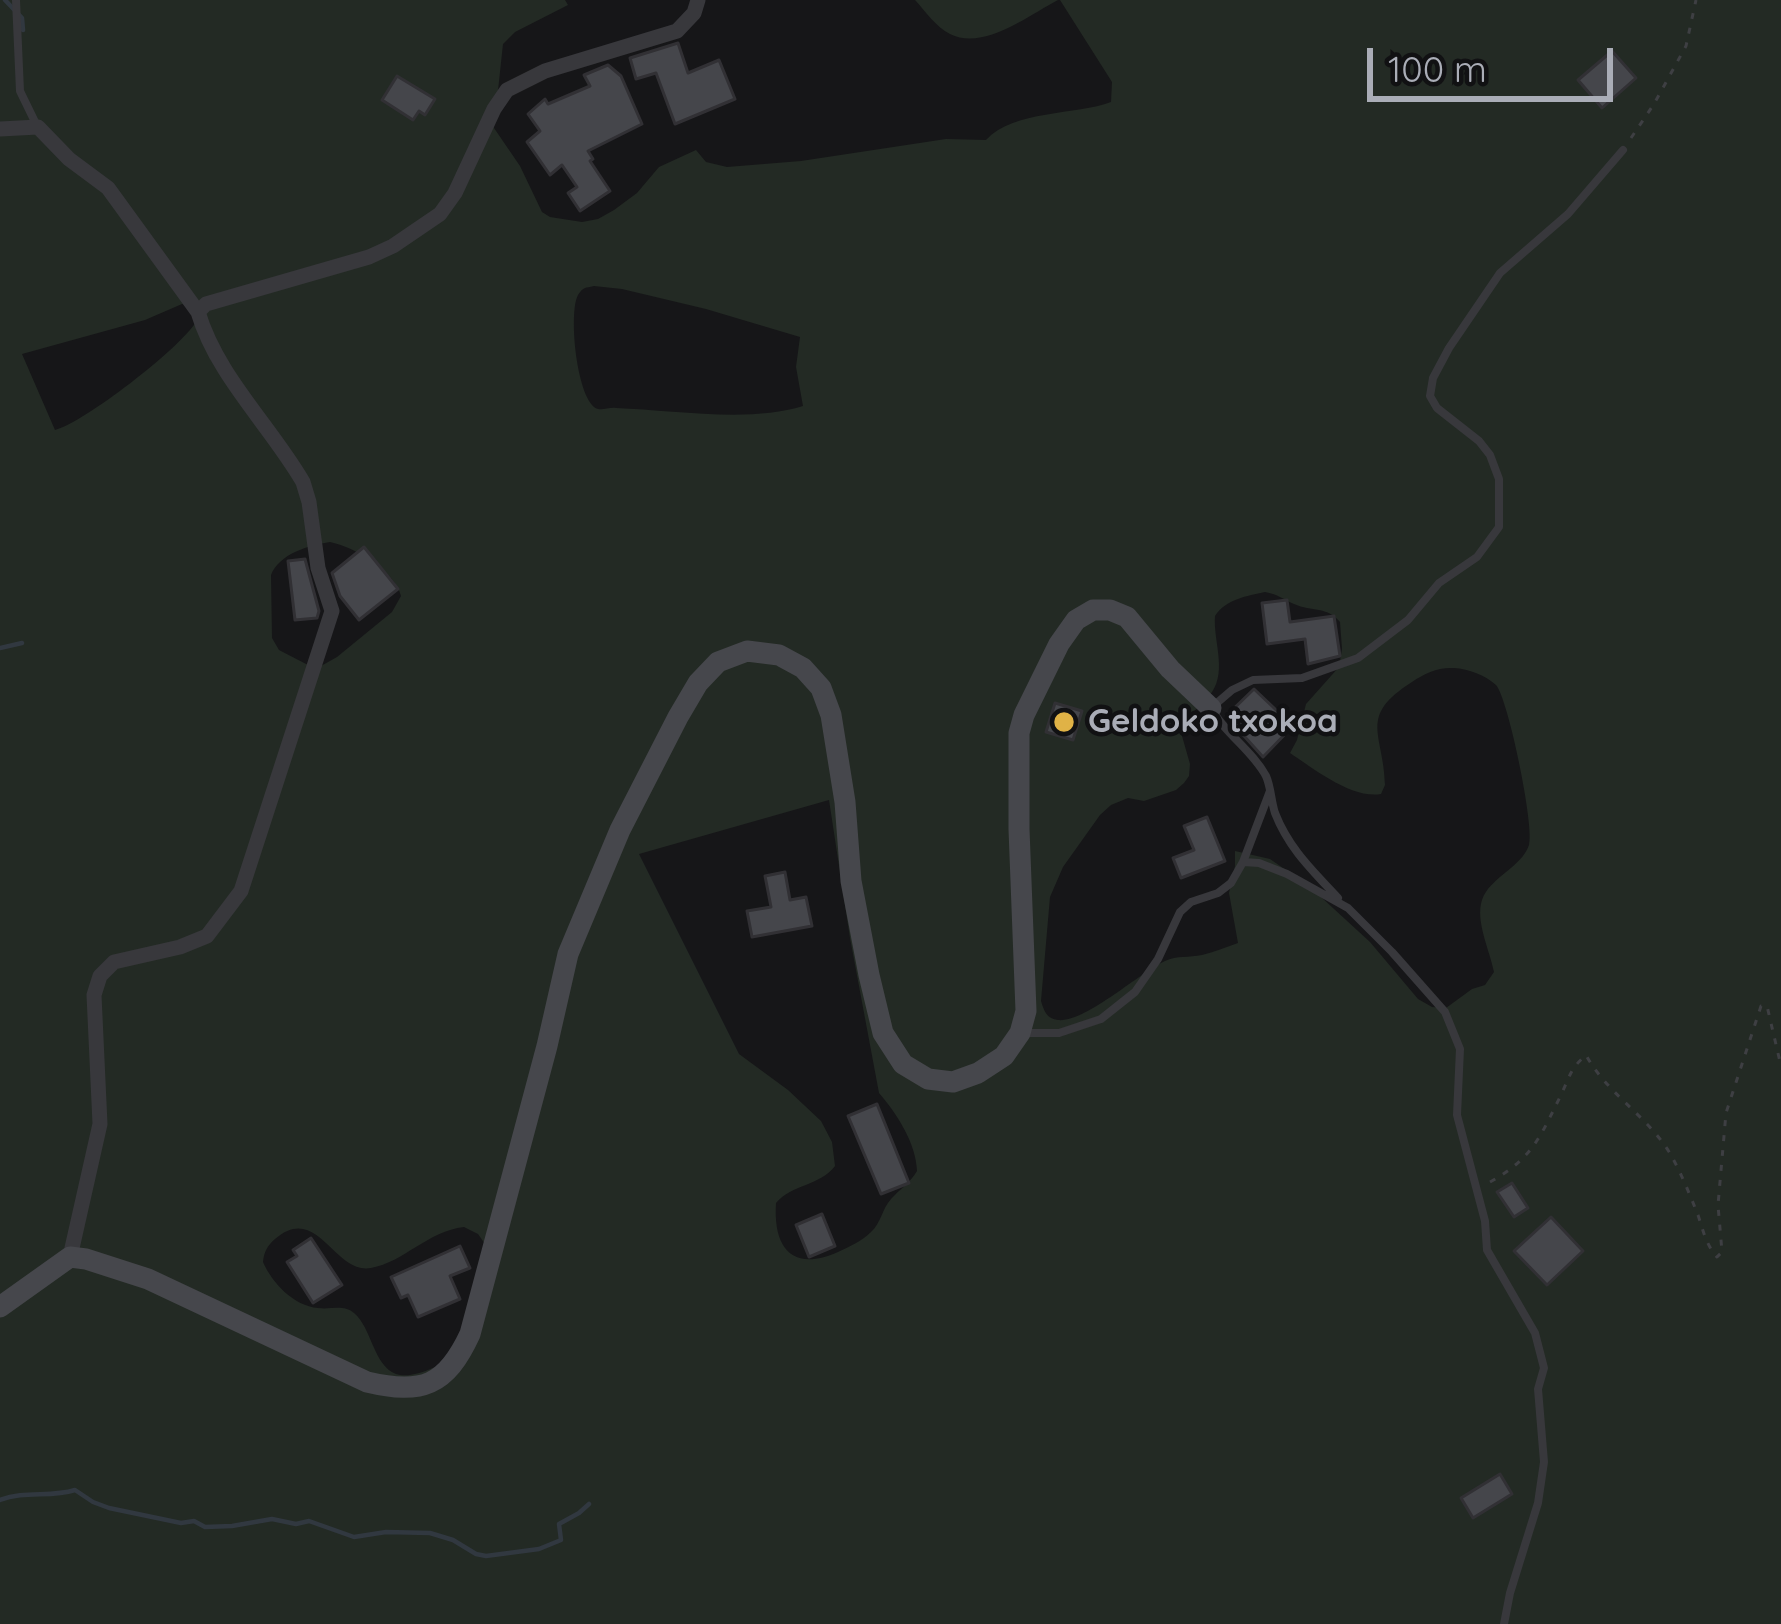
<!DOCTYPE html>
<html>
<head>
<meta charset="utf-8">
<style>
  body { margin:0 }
  #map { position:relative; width:1781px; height:1624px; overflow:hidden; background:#161618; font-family:Quicksand,sans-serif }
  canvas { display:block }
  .scale { position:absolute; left:1367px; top:48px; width:246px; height:54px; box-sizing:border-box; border:6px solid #aaadb7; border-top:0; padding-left:15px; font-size:36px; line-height:42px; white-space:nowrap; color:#aaadb7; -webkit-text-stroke:9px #111113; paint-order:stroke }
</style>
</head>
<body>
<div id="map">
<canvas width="1781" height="1624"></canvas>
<div class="scale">100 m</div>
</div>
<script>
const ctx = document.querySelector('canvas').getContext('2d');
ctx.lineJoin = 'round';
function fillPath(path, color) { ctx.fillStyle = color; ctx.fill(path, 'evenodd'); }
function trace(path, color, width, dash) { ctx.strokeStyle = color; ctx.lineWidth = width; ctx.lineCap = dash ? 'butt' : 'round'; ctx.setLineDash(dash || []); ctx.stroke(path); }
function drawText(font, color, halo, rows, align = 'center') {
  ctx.font = font + ' Quicksand,sans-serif'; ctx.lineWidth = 9; ctx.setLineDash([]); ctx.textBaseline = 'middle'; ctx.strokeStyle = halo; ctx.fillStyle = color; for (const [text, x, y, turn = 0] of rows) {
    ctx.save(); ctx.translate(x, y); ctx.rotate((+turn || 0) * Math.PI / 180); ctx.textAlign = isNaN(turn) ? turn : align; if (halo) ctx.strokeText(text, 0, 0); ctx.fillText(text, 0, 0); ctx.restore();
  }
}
const green = new Path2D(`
  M 0,0 L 565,0 L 568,5 L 515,32 L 503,44 L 494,128 L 520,166 L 542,212 L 550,217 L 582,222 L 598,219 L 614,210 L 637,193 L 659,167 L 696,150 L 706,162 L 727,167 L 801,161 L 946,139 L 986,140 C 1013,110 1077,115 1111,102 L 1112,82 L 1060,0 L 1781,0 L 1781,1624 L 0,1624 ZM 594,286 L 622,289 L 706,309 L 800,337 L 796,367 L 803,406 C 750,423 672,410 616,408 C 610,407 604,410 598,409 C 577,403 568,313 578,295 C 583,287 585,288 594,286 ZM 182,304 L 191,307 L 196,322 C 179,349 85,422 55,430 L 22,354 L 145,320 ZM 330,542 C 355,547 395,571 401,596 L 392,612 L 337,657 L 321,666 L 308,665 L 279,650 L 272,638 L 271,575 C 279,554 309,545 330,542 ZM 1265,592 C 1277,594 1283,599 1294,604 C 1312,612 1327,606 1340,622 L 1342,649 L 1339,667 L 1306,704 L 1297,740 L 1290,753 C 1314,769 1352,799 1381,794 L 1385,785 C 1384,733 1357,717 1412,682 C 1425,673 1438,667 1454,668 C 1469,669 1485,675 1496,685 C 1508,698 1535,828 1529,845 C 1521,868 1490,877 1482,900 C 1475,921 1490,951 1494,972 L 1485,985 L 1472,989 L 1446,1008 L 1432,1007 L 1418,999 L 1370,942 L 1309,886 L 1270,859 L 1235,851 L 1235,866 L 1229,893 L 1238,943 C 1226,947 1214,952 1202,955 C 1189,958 1177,955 1165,961 C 1139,973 1085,1023 1058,1020 C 1047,1019 1044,1011 1041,1001 L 1050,897 L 1063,867 L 1100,815 L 1111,805 L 1128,798 L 1144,801 L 1176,790 L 1184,783 L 1189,776 L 1190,764 L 1180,729 C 1188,713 1203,706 1212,692 C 1227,670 1213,640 1215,616 C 1226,599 1247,596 1265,592 ZM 829,800 L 850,938 L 879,1093 C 897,1114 916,1143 917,1171 C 910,1183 900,1189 891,1199 C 882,1209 881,1223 871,1232 C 862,1241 849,1247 838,1252 C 793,1272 773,1249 776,1203 C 792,1184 820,1186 835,1166 L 832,1142 L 821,1121 L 788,1090 L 739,1054 L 639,854 ZM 464,1227 L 478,1234 L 485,1244 L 457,1355 C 443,1364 413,1380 396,1374 C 373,1365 372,1328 354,1313 C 343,1304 331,1310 318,1308 C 294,1306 272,1283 263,1262 C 264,1252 267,1246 275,1239 C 318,1202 334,1275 371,1268 C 404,1262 428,1231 464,1227 Z
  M 915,0 L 1058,0 C 1029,15 984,51 950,34 C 936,27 926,12 915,0 Z`);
const stream = new Path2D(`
  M 5,0 L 22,18 L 23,30
  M 0,648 L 22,643
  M 0,1500 C 25,1490 50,1498 75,1490 L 93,1502 L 109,1508 L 181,1523 L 194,1521 L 205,1527 L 232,1526 L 272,1519 L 296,1524 L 309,1521 L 354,1537 L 386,1532 L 430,1533 L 453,1540 L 476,1554 L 486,1556 L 539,1549 L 561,1540 L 559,1524 L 579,1513 L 589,1504`);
const building = new Path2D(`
  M 678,43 L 688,73 L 719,60 L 735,99 L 675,124 L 656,73 L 636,79 L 630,58 Z
  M 1612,51 L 1636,78 L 1602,108 L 1578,80 Z
  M 608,65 L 621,76 L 642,124 L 588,151 L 593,159 L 590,161 L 610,191 L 580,211 L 568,193 L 577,187 L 562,165 L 550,175 L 527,142 L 540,131 L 528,114 L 545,99 L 548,104 L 590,86 L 584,75 Z
  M 397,76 L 435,99 L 425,115 L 419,111 L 413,120 L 382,100 Z
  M 364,547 L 398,589 L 359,620 L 340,596 L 332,573 Z
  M 305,559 L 319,611 L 317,618 L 295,620 L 288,561 Z
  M 1287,600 L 1290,622 L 1334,616 L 1340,656 L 1308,664 L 1305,639 L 1267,644 L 1262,603 Z
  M 1254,689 L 1293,726 L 1263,757 L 1226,716 Z
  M 1055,703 L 1082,711 L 1073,740 L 1046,732 Z
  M 1207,817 L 1225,861 L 1181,878 L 1173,858 L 1194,850 L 1184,826 Z
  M 785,872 L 790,900 L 806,897 L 812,926 L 752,937 L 747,911 L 771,907 L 765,876 Z
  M 877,1104 L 909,1183 L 881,1194 L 848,1116 Z
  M 1512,1183 L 1528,1208 L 1514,1217 L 1497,1192 Z
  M 822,1214 L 835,1246 L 809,1257 L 796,1225 Z
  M 1551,1217 L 1583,1251 L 1547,1285 L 1514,1251 Z
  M 311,1238 L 342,1285 L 313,1303 L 287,1262 L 297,1256 L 293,1250 Z
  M 460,1246 L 470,1268 L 450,1276 L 460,1299 L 418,1317 L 408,1295 L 401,1298 L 391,1277 Z
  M 1500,1474 L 1512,1494 L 1473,1518 L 1461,1498 Z`);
const path = new Path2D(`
  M 1631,138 L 1654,104 L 1686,46 L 1696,0
  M 1490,1182 C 1533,1158 1540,1137 1561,1095 C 1570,1076 1570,1069 1586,1055 C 1607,1094 1648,1116 1671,1155 C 1681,1173 1690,1195 1698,1215 C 1703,1230 1706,1245 1717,1257 L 1722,1252 L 1718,1205 L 1726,1113 L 1761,1006 L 1767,1006 L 1781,1066`);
const lane = new Path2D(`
  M 16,0 L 20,91 L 37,126
  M 1243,862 L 1270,791
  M 1338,898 C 1313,871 1289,849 1275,813 C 1271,801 1271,787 1266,776 C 1252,750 1225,734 1211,708 L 1232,690 L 1253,680 L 1302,678 L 1358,658 L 1408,620 L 1439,583 L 1477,557 L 1499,527 L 1499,479 L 1490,455 L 1479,441 L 1437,408 L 1430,396 L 1433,378 L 1449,348 L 1500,273 L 1568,214 L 1623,150
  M 1022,1033 L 1059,1033 L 1101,1019 L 1135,992 L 1158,959 L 1180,912 L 1191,902 L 1218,893 L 1231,883 L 1243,862 L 1259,863 L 1287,874 L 1348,908 L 1392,952 L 1445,1012 L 1460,1049 L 1457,1115 L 1485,1221 L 1487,1250 L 1535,1333 L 1544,1368 L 1538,1389 L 1544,1462 L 1538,1503 L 1510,1593 L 1504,1624`);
const street = new Path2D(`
  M 0,129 L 38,127 L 69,159 L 108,188 L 198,312
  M 70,1257 L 100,1124 L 94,995 L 100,976 L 114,962 L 180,947 L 207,936 L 241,891 L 332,611 L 318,568 L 309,502 L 303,482 C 270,425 217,376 198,312 L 206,304 L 369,257 L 393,246 L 440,214 L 455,193 L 494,109 L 507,90 L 545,71 L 677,31 L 694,13 L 698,0`);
const secondary = new Path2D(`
  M 0,1307 L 70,1257 L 86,1259 L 148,1279 L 367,1382 C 422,1395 446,1386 470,1334 L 547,1046 L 568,954 L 620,830 L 678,717 L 698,683 L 718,662 L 747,651 L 779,655 L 803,668 L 821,688 L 831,715 L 845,802 L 851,881 L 869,975 L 883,1033 L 903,1064 L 928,1079 L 953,1082 L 978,1073 L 1004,1056 L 1020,1033 L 1026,1011 L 1019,829 L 1019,733 L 1024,715 L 1059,644 L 1076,620 L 1093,610 L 1110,610 L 1127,617 L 1170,669 L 1211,708`);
const markers = [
  [1064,722,12,"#e0b246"]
];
const poiNames = [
  ["Geldoko txokoa",1088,722]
];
fillPath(green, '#232a24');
trace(stream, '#313840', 4.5);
fillPath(building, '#45464b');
trace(building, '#313034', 3);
trace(path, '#3e3f43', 3, [6, 9]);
trace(lane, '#38383c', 8);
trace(street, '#38383c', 15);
trace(secondary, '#46474c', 21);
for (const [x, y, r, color] of markers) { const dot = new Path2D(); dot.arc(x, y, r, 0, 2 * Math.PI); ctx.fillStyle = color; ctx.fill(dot); trace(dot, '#111113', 4.5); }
drawText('bold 33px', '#aaadb7', '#111113', poiNames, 'left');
</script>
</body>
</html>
